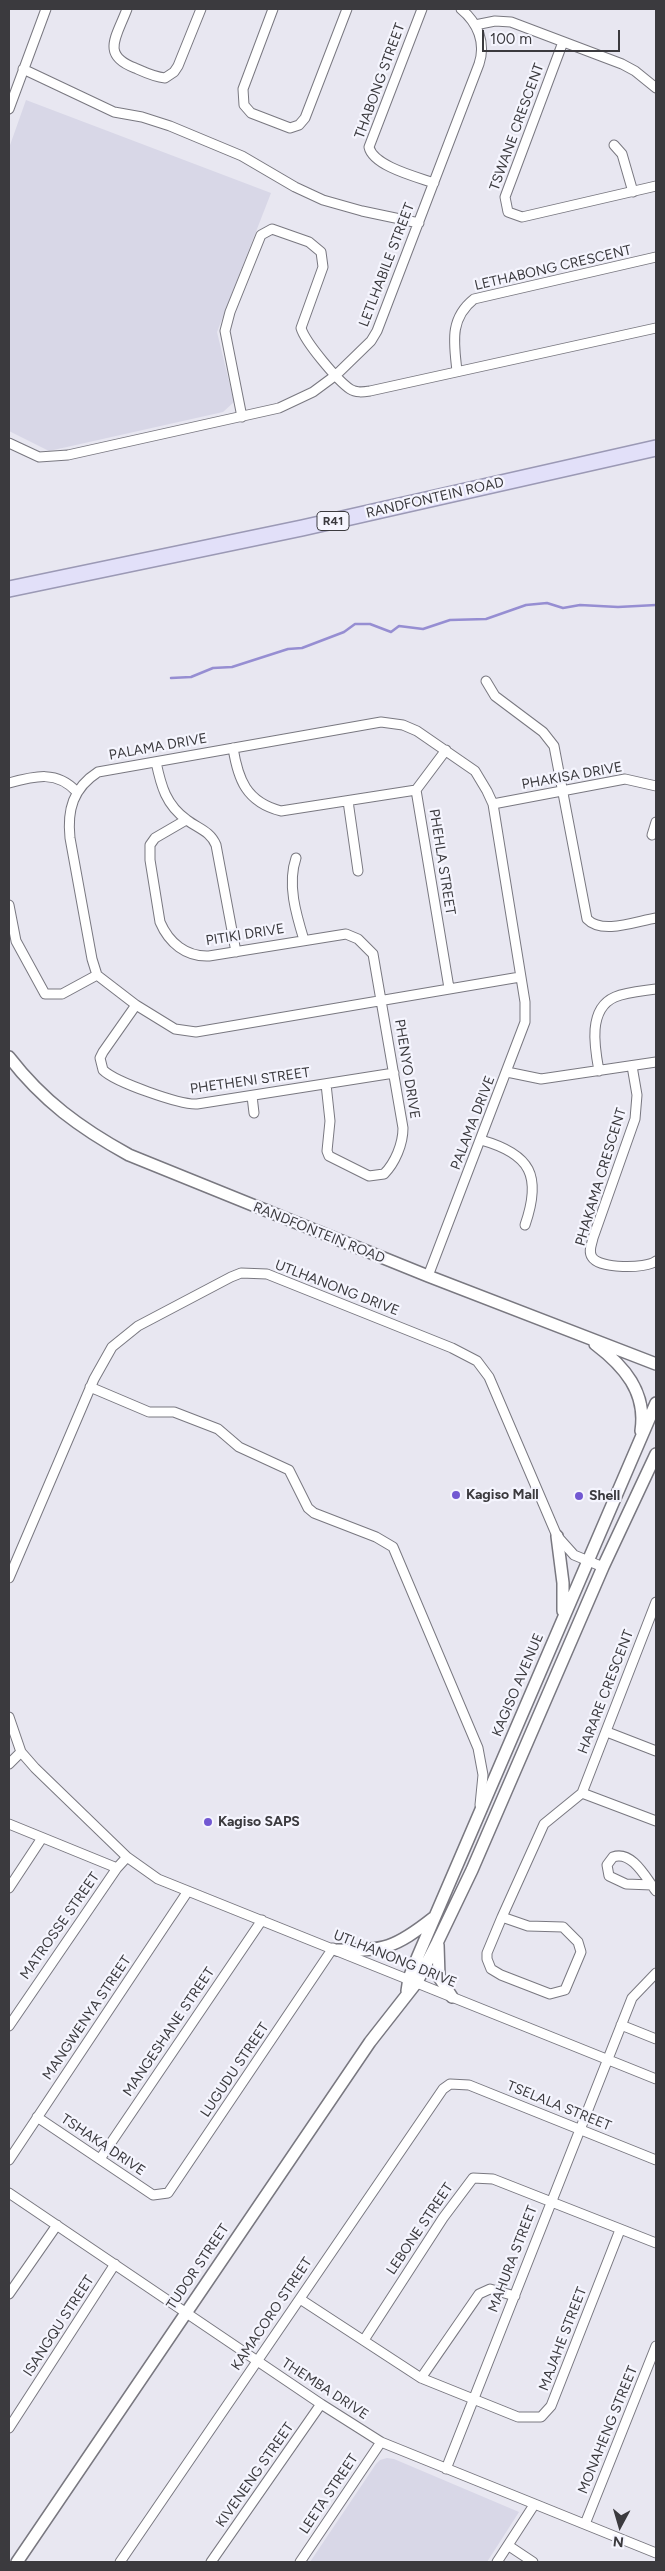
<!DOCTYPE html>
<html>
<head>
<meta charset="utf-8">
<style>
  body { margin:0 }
  #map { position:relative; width:665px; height:2571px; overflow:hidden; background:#e8e7f1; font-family:Figtree,sans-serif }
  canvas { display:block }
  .frame { position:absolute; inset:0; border:10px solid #3b3a3e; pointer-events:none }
  .north { position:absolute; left:595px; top:2501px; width:50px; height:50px; -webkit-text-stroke:4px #f5f5fe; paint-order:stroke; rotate:186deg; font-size:14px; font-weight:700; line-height:20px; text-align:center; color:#3b3a3e }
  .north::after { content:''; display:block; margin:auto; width:18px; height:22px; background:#3b3a3e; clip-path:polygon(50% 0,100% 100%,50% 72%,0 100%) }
  .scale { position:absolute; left:482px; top:30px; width:138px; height:22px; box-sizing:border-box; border:2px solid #3b3a3e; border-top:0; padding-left:6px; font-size:15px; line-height:18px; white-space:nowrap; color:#3b3a3e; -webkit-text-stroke:4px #f5f5fe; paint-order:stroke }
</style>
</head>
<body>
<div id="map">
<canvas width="665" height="2571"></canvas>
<div class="frame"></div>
<div class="north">N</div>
<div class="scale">100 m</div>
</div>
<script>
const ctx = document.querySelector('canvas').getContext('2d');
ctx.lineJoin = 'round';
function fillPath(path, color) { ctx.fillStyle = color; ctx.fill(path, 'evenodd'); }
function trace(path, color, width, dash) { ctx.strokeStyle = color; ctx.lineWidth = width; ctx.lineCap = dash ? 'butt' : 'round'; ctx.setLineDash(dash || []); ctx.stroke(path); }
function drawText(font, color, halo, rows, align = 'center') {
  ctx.font = font + ' Figtree,sans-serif'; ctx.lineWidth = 4.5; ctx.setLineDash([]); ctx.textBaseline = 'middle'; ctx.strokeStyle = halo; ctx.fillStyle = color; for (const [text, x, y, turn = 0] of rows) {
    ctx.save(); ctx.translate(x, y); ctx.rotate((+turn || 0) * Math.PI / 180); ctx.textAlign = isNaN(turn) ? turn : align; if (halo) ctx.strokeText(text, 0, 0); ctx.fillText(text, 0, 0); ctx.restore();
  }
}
const built = new Path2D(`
  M 26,100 L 271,193 L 217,332 L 234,402 L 223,412 L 49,451 L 9,431 L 9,148 Z
  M 387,2458 L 394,2459 L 519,2512 L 487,2562 L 310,2562 L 376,2464 L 380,2460 Z`);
const stream = new Path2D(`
  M 171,678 L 191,677 L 213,668 L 232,667 L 288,649 L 302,648 L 344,632 L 355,624 L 370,624 L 391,632 L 399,626 L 423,629 L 450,620 L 486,619 L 526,605 L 547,603 L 563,608 L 580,605 L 618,607 L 656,605`);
const minor = new Path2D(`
  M 127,9 C 117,36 100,55 135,68 C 144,72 154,77 165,78 L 174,72 L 178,66 L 201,9
  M 273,9 L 243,89 L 244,105 L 251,113 L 290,128 L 299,125 L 305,118 L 347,9
  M 422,9 L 369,147 C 373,166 417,177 434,183
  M 475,25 L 495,21 L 511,22 L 622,64 L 635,71 L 656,88
  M 563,42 L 505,197 L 508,212 L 522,217 L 656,186
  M 23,69 L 114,112 L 142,117 L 170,126 L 242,156 L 295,187 L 323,200 L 362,211 L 419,223
  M 9,109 L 46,9
  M 614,145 L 622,154 L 633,192
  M 457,371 C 454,343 449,319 474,299 L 656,257
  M 242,417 L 225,331 L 230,312 L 261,235 L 272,229 L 309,242 L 321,252 L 323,267 L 301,328 C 305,342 338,381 350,389 C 356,393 363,392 370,391 L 656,328
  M 9,443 L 39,457 L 68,455 L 279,408 L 313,392 L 336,375 L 371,341 L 377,331 L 479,64 C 486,43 478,23 461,9
  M 486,681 L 495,696 L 543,732 L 554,746 L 587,919 C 602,935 637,921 656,918
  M 233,748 C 238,779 246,802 281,811 L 416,790
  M 446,750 L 416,790 L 449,988
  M 156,762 C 161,786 166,805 187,820 C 199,829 210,831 216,845 L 236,952
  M 9,783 C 35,776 57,770 77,792
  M 348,801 L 358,871
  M 493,804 L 625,779 L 656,786
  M 186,820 L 155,838 L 150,845 L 150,860 L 160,922 C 169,943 186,957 209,956 L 346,934 L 358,939 L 373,954 L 403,1128 C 403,1144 395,1163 384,1174 L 369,1176 L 329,1156 L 327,1151 L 330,1121 L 326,1084
  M 652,835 L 656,822
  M 296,858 C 287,884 296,914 304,940
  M 9,905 L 16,941 L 45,994 L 62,994 L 97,975
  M 136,1005 L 103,1052 L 100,1058 L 103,1070 C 115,1082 180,1105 197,1104 L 394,1073
  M 632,1066 L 637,1095 L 635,1119 L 593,1238 C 592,1244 588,1251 592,1257 C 599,1269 646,1269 656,1261
  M 599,1071 C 595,1049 587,1009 615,997 C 627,992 643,991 656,989
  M 507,1072 L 541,1079 L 656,1062
  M 252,1096 L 254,1113
  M 481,1140 C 531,1154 542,1176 525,1225
  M 428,1276 L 525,1022 L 525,1002 L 493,804 L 487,791 L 475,771 L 417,731 L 403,725 L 381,722 L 98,772 C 73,788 67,810 70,838 L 92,959 L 97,975 L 136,1005 L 175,1029 L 196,1032 L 520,977
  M 90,1387 L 149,1412 L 174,1412 L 218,1429 L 239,1447 L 289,1470 L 308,1508 L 314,1513 L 376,1537 L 393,1547 L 478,1748 L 483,1775 L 480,1805
  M 9,1578 L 94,1379 L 112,1347 L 138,1326 L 231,1277 L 241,1273 L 267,1274 L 452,1348 L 477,1361 L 489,1377 L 557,1536 L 574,1555 L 603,1567
  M 9,1717 L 21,1752 L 35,1768 L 127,1857 L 158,1879 L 656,2079
  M 607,1732 L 656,1751
  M 9,1764 L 21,1752
  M 582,1793 L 656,1602
  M 582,1793 L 656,1821
  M 9,1824 L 117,1868 L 127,1857
  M 652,1885 L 626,1884 L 609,1876 L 607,1865 L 613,1857 C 632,1850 646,1878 656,1891
  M 9,1888 L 42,1838
  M 502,1917 L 528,1926 L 563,1927 L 578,1942 L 581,1952 L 565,1990 L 550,1994 L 501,1975 L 491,1969 L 487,1959 L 487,1953 Z
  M 502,1917 L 544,1824 L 582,1793
  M 621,2025 L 656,2039
  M 9,2026 L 117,1868
  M 37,2117 L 153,2195 L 168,2193 L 333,1948
  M 100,2159 L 262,1920
  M 9,2160 L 188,1891
  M 9,2193 L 321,2404 L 381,2442 L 656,2553
  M 9,2294 L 57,2225
  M 300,2299 L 421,2378 L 518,2417 L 541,2417 L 551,2406 L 620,2230
  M 364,2340 L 443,2218 L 473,2178 L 493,2179 L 656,2243
  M 421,2378 L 479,2294 L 490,2289 L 515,2296
  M 9,2428 L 115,2264
  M 446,2469 L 632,1998 L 656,1973
  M 585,2524 L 656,2346
  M 509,2546 L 533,2562
  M 120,2562 L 443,2089 L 450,2084 L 469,2085 L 656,2160
  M 211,2562 L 321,2404
  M 300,2562 L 381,2442
  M 497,2562 L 534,2505`);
const tertiary = new Path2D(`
  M 9,1057 C 43,1101 80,1128 129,1155 L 428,1276 L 656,1364
  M 595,1344 C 624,1366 647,1392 641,1431
  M 557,1536 L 563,1583 L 563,1611
  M 438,1945 L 439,1977 L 452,1997
  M 337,1950 C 384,1951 395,1948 433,1918
  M 407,1991 L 409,1978 L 418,1956 L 656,1403
  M 17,2562 L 370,2042 L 417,1982 L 437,1943 L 472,1870 L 603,1567 L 656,1454`);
const primary = new Path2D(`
  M 9,589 L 302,528 L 656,448`);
const markers = [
  [456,1495,5,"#7258d2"],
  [579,1496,5,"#7258d2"],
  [208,1822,5,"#7258d2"]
];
const shields = [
  [333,521,32]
];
const shieldNames = [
  ["R41",333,521]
];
const streetNames = [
  ["THABONG STREET",380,81,-70],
  ["TSWANE CRESCENT",517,127,-70],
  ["LETLHABILE STREET",387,265,-69],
  ["LETHABONG CRESCENT",553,268,-13],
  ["RANDFONTEIN ROAD",435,498,-13],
  ["PALAMA DRIVE",158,747,-10],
  ["PHAKISA DRIVE",572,776,-10],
  ["PHEHLA STREET",442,862,81],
  ["PITIKI DRIVE",245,935,-9],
  ["PHENYO DRIVE",407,1069,81],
  ["PHETHENI STREET",250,1081,-8],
  ["PALAMA DRIVE",473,1123,-69],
  ["PHAKAMA CRESCENT",601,1177,-73],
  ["RANDFONTEIN ROAD",319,1233,22],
  ["UTLHANONG DRIVE",337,1288,21],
  ["KAGISO AVENUE",518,1685,-67],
  ["HARARE CRESCENT",606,1692,-69],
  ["MATROSSE STREET",60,1926,-55],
  ["UTLHANONG DRIVE",395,1959,22],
  ["MANGWENYA STREET",87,2018,-56],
  ["MANGESHANE STREET",169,2032,-56],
  ["LUGUDU STREET",235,2070,-56],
  ["TSELALA STREET",559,2106,22],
  ["TSHAKA DRIVE",103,2145,34],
  ["LEBONE STREET",420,2229,-56],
  ["MAHURA STREET",513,2259,-69],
  ["TUDOR STREET",198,2267,-56],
  ["KAMACORO STREET",272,2314,-56],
  ["ISANGQU STREET",59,2326,-57],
  ["MAJAHE STREET",563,2339,-69],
  ["THEMBA DRIVE",325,2389,33],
  ["MONAHENG STREET",608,2430,-68],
  ["KIVENENG STREET",255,2475,-55],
  ["LEETA STREET",329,2494,-56]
];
const poiNames = [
  ["Kagiso Mall",466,1495],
  ["Shell",589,1496],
  ["Kagiso SAPS",218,1822]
];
fillPath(built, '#d8d7e7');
trace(stream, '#968ed2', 2.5);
trace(minor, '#797880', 11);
trace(tertiary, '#797880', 14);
trace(primary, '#9b99b5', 18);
trace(minor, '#fff', 9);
trace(tertiary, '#fff', 11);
trace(primary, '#e2e0f9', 15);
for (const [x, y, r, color] of markers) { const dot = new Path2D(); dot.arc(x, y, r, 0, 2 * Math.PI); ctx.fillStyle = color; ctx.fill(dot); trace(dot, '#f5f5fe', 2); }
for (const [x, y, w] of shields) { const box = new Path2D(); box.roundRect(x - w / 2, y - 9.5, w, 19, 4); ctx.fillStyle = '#f5f5fe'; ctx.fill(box); trace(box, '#3b3a3e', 1); }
drawText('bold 12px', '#3b3a3e', null, shieldNames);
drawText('14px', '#3b3a3e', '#f5f5fe', streetNames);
drawText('bold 14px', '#3b3a3e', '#f5f5fe', poiNames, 'left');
</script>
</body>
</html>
